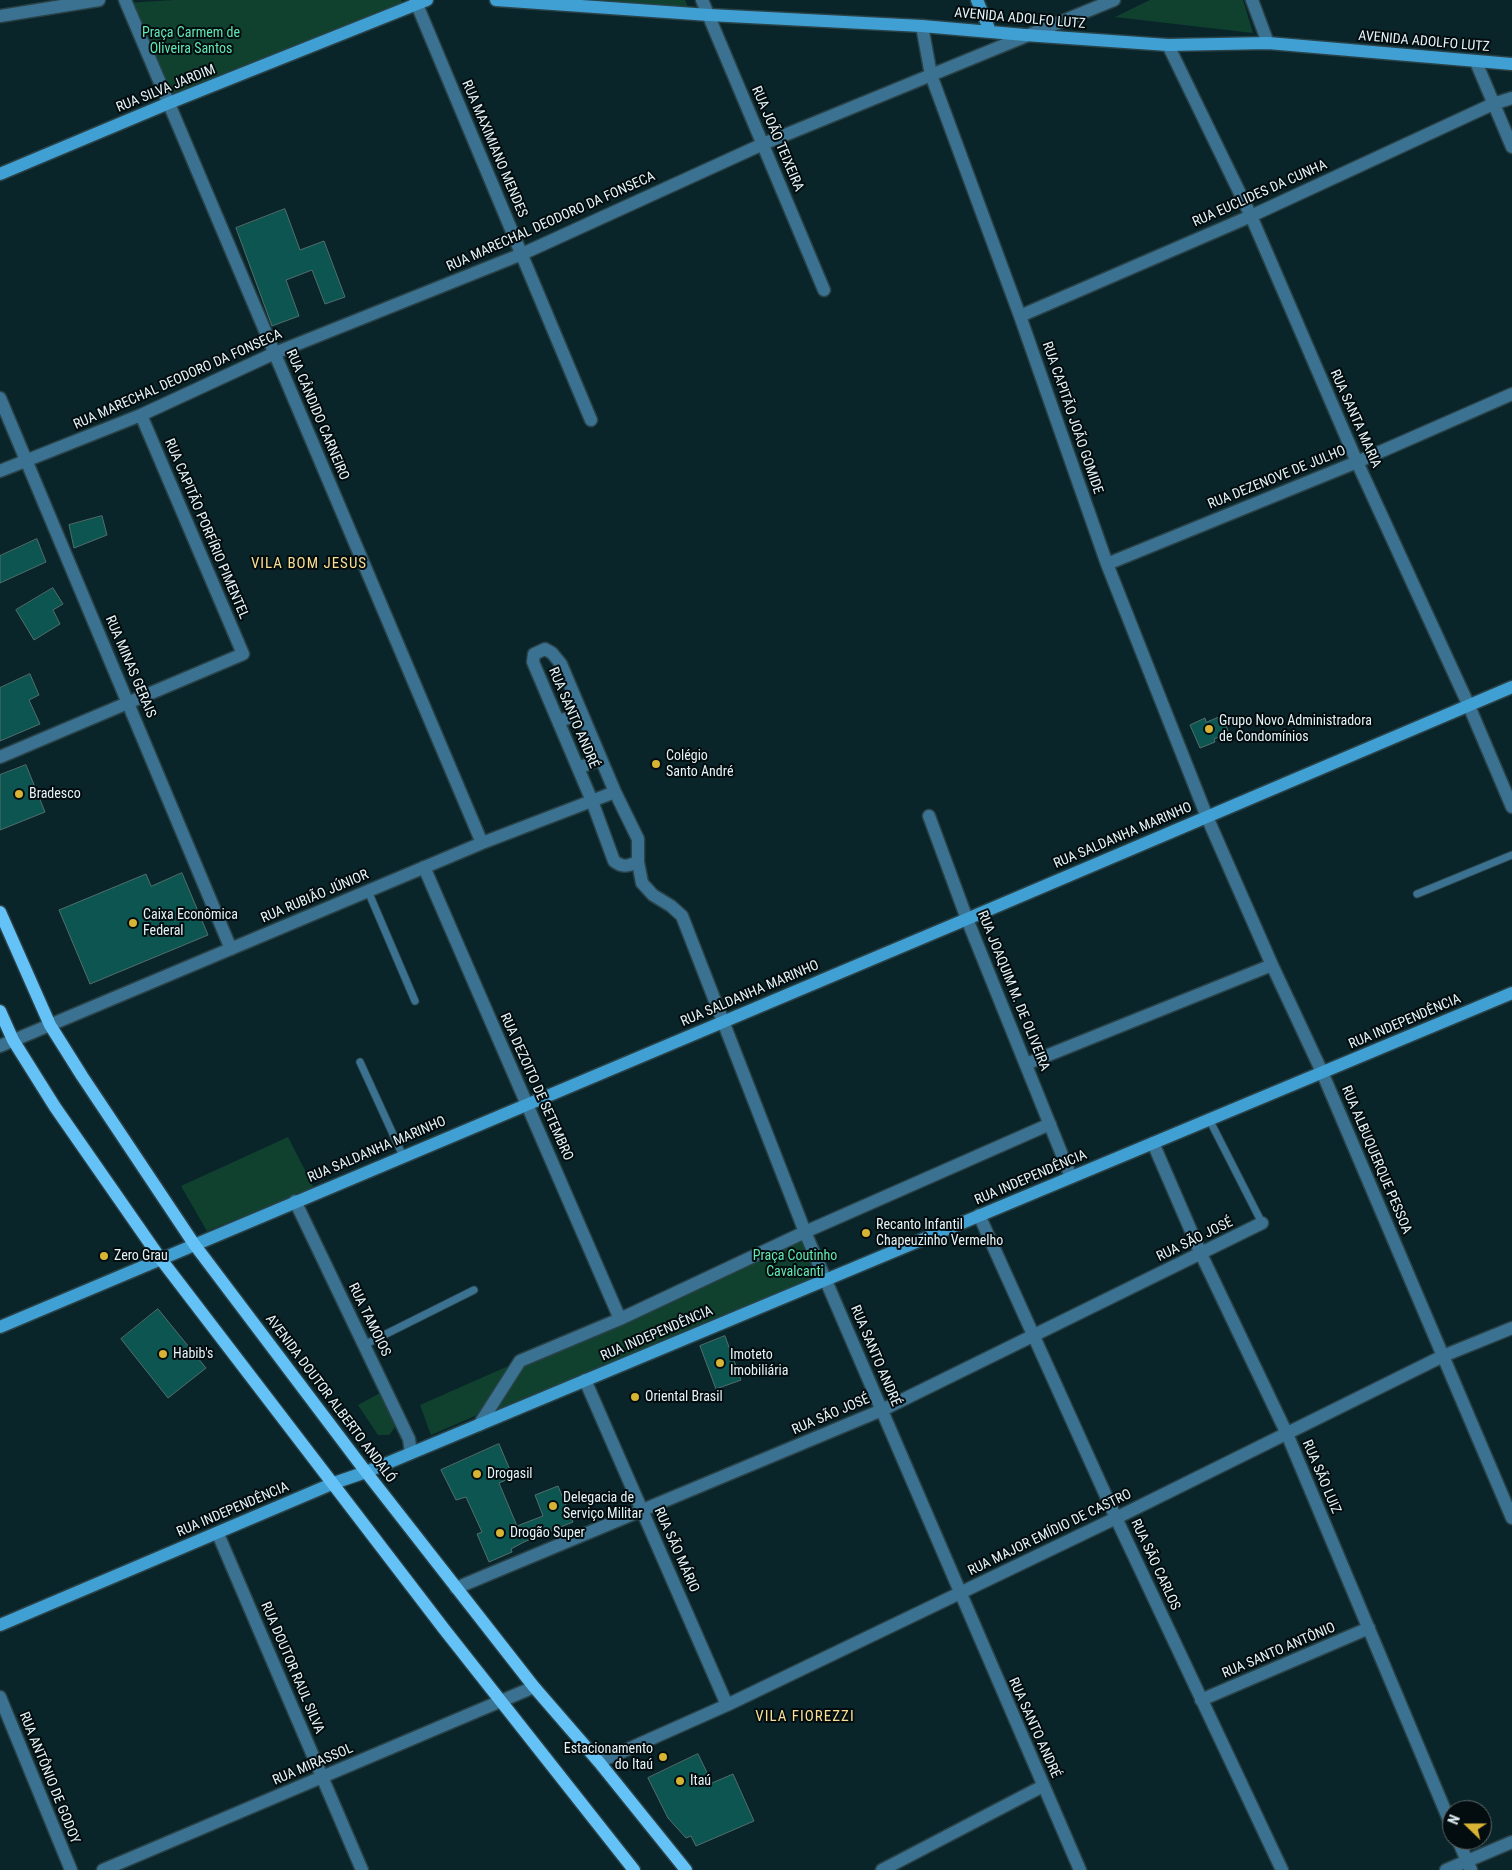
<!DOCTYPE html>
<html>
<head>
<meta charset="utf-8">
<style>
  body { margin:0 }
  #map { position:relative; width:1512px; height:1870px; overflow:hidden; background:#0a252a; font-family:"Roboto Condensed",sans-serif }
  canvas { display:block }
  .north { position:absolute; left:1442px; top:1800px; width:50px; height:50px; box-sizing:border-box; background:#030c0e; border:1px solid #5d686b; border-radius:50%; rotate:292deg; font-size:14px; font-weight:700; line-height:20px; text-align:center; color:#e4f3f7 }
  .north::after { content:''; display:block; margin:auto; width:18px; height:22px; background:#d8b434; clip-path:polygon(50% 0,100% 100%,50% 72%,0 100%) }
</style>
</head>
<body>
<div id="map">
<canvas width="1512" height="1870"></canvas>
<div class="north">N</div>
</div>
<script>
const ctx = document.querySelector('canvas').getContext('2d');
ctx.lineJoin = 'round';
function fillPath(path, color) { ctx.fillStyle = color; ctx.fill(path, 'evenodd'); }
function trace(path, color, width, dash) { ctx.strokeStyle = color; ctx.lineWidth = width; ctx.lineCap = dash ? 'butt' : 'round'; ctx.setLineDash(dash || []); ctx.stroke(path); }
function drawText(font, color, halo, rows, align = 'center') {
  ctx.font = font + ' "Roboto Condensed",sans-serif'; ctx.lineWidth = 4; ctx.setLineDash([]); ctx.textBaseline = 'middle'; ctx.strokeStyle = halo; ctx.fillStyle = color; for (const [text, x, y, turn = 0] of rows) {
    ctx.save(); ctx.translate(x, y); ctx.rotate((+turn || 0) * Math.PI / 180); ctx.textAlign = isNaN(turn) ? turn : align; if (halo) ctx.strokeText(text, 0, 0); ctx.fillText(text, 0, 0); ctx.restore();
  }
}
const green = new Path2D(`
  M 174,0 L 401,0 L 403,3 L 170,95 L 127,3 Z
  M 600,0 L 685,0 L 688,7 Z
  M 1150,0 L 1243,0 L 1253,33 L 1115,17 Z
  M 288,1137 L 314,1188 L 207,1231 L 181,1186 Z
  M 806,1237 L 824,1274 L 489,1416 L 522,1366 Z
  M 513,1364 L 477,1415 L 431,1435 L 420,1405 Z
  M 380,1393 L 396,1426 L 389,1435 L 378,1435 L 358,1405 Z`);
const building = new Path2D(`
  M 285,209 L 300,250 L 324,241 L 345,297 L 325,304 L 312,270 L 286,280 L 299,316 L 272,326 L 236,228 Z
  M 102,516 L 107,535 L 74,548 L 69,525 Z
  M 37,539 L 46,562 L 0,583 L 0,556 Z
  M 53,588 L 63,604 L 53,610 L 60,624 L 34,640 L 16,610 Z
  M 30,674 L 39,695 L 29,700 L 40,724 L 0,741 L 0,688 Z
  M 1222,716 L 1229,733 L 1214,739 L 1215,742 L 1200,748 L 1190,725 L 1205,718 L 1206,722 Z
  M 26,765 L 45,812 L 0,830 L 0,775 Z
  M 182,873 L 208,935 L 90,984 L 59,910 L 146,874 L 151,886 Z
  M 158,1309 L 206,1368 L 168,1398 L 121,1339 Z
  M 725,1336 L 741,1380 L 716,1389 L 700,1346 Z
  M 499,1444 L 513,1477 L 499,1483 L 517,1526 L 543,1516 L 535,1495 L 558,1486 L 573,1522 L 524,1542 L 511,1549 L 512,1552 L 489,1562 L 477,1534 L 482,1532 L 466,1497 L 456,1500 L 441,1470 Z
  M 698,1754 L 712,1783 L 733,1774 L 754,1821 L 696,1846 L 691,1836 L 686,1838 L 668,1818 L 648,1778 Z`);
const lane = new Path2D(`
  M 368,891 L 415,1001
  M 1417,894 L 1512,855
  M 360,1062 L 403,1156
  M 1209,1119 L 1262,1223
  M 364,1345 L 474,1290`);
const street = new Path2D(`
  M 125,0 L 482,843
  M 415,0 L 591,420
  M 702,0 L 824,290
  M 1252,0 L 1268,43
  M 0,16 L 99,0
  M 922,26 L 931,75 L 1020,316 L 1107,564 L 1207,817 L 1272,965 L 1322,1072 L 1512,1518
  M 1168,45 L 1251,216 L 1357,462 L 1469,706 L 1512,807
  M 1476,62 L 1512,147
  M 1020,316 L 1251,216 L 1493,104 L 1512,98
  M 0,398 L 231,949
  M 0,471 L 141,415 L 275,353 L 522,254 L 763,144 L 1114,0
  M 1107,564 L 1357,462 L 1512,394
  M 558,721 L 582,714
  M 0,757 L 243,654 L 141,415
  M 578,768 L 601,759
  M 929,816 L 967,919 L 1071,1177
  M 638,862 C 628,866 623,868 614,861 L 592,801 L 533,662 L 534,654 L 545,649 L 552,653 L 561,664 L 615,792 L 638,839 L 638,862 L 642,883 L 653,895 L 671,906 L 682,916 L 805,1232 L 1080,1870
  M 424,867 L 620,1319
  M 0,1046 L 482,843 L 615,792
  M 1026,1064 L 1272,965
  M 1153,1143 L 1201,1254 L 1287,1434 L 1452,1827
  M 295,1201 L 409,1439 L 411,1453
  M 979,1215 L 1116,1518 L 1282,1870
  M 585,1380 L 727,1705
  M 479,1425 L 520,1361 L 620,1319 L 805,1232 L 1050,1124
  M 218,1534 L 362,1870
  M 456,1588 L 882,1410 L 1262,1223
  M 0,1697 L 71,1870
  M 1201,1700 L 1369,1628
  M 599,1762 L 727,1705 L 1116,1518 L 1443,1356 L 1512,1328
  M 1458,1840 L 1471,1870
  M 103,1870 L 534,1687
  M 882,1870 L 1043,1786
  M 1446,1870 L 1512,1842`);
const secondary = new Path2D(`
  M 496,0 L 709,15 L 922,26 L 1025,35 L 1168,45 L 1268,43 L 1512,64
  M 977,0 L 990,31
  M 0,174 L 169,103 L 427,0
  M 0,1327 L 967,919 L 1512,687
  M 0,1625 L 334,1483 L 366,1472 L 1512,993`);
const primary = new Path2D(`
  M 0,912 L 50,1025 L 82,1076 L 194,1244 L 366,1472 L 534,1687 L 599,1762 L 686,1870
  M 0,1011 L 13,1040 L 55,1107 L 160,1258 L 444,1629 L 634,1870`);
const markers = [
  [1209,729,5,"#d8b434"],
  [656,764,5,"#d8b434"],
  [19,794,5,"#d8b434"],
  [133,923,5,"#d8b434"],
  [866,1233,5,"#d8b434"],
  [104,1256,5,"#d8b434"],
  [163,1354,5,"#d8b434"],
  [720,1363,5,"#d8b434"],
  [635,1397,5,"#d8b434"],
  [477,1474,5,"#d8b434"],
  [553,1506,5,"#d8b434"],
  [500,1533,5,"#d8b434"],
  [663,1757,5,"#d8b434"],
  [680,1781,5,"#d8b434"]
];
const streetNames = [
  ["AVENIDA ADOLFO LUTZ",1020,19,5],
  ["AVENIDA ADOLFO LUTZ",1424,42,5],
  ["RUA SILVA JARDIM",166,89,-22],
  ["RUA JOÃO TEIXEIRA",777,139,67],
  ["RUA MAXIMIANO MENDES",494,149,67],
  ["RUA EUCLIDES DA CUNHA",1260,194,-24],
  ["RUA MARECHAL DEODORO DA FONSECA",551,222,-24],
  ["RUA MARECHAL DEODORO DA FONSECA",178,380,-24],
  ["RUA CÂNDIDO CARNEIRO",317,415,67],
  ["RUA CAPITÃO JOÃO GOMIDE",1072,418,71],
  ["RUA SANTA MARIA",1355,419,66],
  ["RUA DEZENOVE DE JULHO",1277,478,-22],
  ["RUA CAPITÃO PORFÍRIO PIMENTEL",206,529,67],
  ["RUA MINAS GERAIS",130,667,67],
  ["RUA SANTO ANDRÉ",573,718,67],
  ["RUA SALDANHA MARINHO",1123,836,-23],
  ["RUA RUBIÃO JÚNIOR",315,897,-23],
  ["RUA JOAQUIM M. DE OLIVEIRA",1013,991,68],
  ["RUA SALDANHA MARINHO",750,994,-23],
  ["RUA INDEPENDÊNCIA",1405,1022,-23],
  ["RUA DEZOITO DE SETEMBRO",536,1087,66],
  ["RUA SALDANHA MARINHO",377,1150,-23],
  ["RUA ALBUQUERQUE PESSOA",1376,1160,67],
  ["RUA INDEPENDÊNCIA",1031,1178,-23],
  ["RUA SÃO JOSÉ",1195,1240,-26],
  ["RUA TAMOIOS",369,1320,64],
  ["RUA INDEPENDÊNCIA",657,1334,-23],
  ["RUA SANTO ANDRÉ",875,1356,67],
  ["AVENIDA DOUTOR ALBERTO ANDALÓ",330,1399,53],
  ["RUA SÃO JOSÉ",831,1415,-23],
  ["RUA SÃO LUIZ",1321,1477,67],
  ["RUA INDEPENDÊNCIA",233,1510,-23],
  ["RUA MAJOR EMÍDIO DE CASTRO",1050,1533,-26],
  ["RUA SÃO MÁRIO",676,1550,66],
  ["RUA SÃO CARLOS",1155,1565,65],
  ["RUA SANTO ANTÔNIO",1279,1651,-23],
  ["RUA DOUTOR RAUL SILVA",292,1668,67],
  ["RUA SANTO ANDRÉ",1034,1728,66],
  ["RUA MIRASSOL",313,1765,-23],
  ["RUA ANTÔNIO DE GODOY",49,1778,68]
];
const parkNames = [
  ["Praça Carmem de",191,33],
  ["Oliveira Santos",191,49],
  ["Praça Coutinho",795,1256],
  ["Cavalcanti",795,1272]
];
const poiNames = [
  ["Grupo Novo Administradora",1219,721],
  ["de Condomínios",1219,737],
  ["Colégio",666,756],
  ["Santo André",666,772],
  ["Bradesco",29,794],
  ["Caixa Econômica",143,915],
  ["Federal",143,931],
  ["Recanto Infantil",876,1225],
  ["Chapeuzinho Vermelho",876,1241],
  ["Zero Grau",114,1256],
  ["Habib's",173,1354],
  ["Imoteto",730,1355],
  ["Imobiliária",730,1371],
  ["Oriental Brasil",645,1397],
  ["Drogasil",487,1474],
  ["Delegacia de",563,1498],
  ["Serviço Militar",563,1514],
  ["Drogão Super",510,1533],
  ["Estacionamento",653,1749,"right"],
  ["do Itaú",653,1765,"right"],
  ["Itaú",690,1781]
];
const neighbourhoodNames = [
  ["VILA BOM JESUS",309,564],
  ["VILA FIOREZZI",805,1717]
];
fillPath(green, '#10412f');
fillPath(building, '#0c5550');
trace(building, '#526e6c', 1);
trace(lane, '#294247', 9);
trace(street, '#294247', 15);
trace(secondary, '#294247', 15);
trace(primary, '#294247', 15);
trace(lane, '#3b7291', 7);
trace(street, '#3b7291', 12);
trace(secondary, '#41a0d3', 12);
trace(primary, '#65c2f7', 12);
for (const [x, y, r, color] of markers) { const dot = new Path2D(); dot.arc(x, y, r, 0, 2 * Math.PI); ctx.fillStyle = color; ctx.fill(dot); trace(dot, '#030c0e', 2); }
drawText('14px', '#e4f3f7', '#030c0e', streetNames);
drawText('14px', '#62e8b3', '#030c0e', parkNames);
drawText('14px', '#e4f3f7', '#030c0e', poiNames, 'left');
ctx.letterSpacing = '1px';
drawText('15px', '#f8df92', '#030c0e', neighbourhoodNames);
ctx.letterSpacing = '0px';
</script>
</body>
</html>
